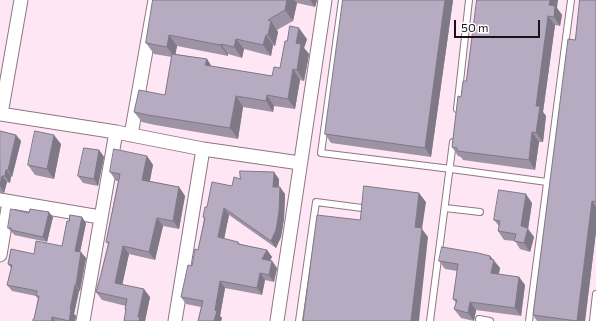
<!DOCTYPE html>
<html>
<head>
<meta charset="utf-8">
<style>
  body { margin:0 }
  #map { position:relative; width:596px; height:321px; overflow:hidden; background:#fee6f5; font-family:Commissioner,sans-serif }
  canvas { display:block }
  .scale { position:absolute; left:454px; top:20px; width:86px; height:18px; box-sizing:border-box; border:2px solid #191116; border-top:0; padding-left:5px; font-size:12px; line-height:14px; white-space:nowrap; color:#191116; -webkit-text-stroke:3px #fff; paint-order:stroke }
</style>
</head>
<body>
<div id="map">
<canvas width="596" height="321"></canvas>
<div class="scale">50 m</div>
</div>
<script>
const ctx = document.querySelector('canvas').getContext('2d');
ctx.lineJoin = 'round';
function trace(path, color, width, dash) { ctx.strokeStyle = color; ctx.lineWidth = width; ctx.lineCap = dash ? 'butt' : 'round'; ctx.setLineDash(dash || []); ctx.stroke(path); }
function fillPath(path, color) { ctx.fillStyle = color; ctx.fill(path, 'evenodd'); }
const lane = new Path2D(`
  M 342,0 L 321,153 L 451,169 L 547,182
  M 457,109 L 469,0
  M 445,208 L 480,212
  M 479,319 L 490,321
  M 299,321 L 316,202 L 362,208
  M 430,321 L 453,142
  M 529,321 L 571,0
  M 593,321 L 596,294`);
const street = new Path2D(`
  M 0,114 L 116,132 L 83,321
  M 1,114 L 21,0
  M 116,132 L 203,149 L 300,163
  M 131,135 L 155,0
  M 0,200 L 100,217
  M 0,255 L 9,202
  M 175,321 L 203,149
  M 277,321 L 325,0`);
const wall = new Path2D(`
  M 153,0 L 317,0 L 315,7 L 297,3 L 293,21 L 277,30 L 278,32 L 275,46 L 273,45 L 271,56 L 244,49 L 242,58 L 228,54 L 228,56 L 177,46 L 175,54 L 207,59 L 211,66 L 272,76 L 280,68 L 287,41 L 307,39 L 304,48 L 309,54 L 308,61 L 304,81 L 300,80 L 295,109 L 274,106 L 273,112 L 243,107 L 238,139 L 155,125 L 142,122 L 134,112 L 165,95 L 172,57 L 154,54 L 146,43 Z
  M 343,0 L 453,0 L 431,157 L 331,143 L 325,134 Z
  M 596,0 L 596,232 L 585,321 L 537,321 L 533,315 L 575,40 Z
  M 557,8 L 562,15 L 560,26 L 555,25 L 543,112 L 546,116 L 543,142 L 539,142 L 535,170 L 463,160 L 461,157 L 458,156 L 452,147 L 461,97 L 466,81 Z
  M 0,131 L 16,135 L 21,141 L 12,177 L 11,176 L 10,183 L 7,182 L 4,193 L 0,193 Z
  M 61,144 L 54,179 L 35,175 L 28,165 Z
  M 99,150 L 104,157 L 98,186 L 83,183 L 78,176 Z
  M 147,156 L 153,165 L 150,181 L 179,187 L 185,196 L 179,229 L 163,226 L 155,260 L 129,254 L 122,284 L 150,297 L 145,321 L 124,321 L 126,311 L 125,309 L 126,306 L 102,300 L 96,292 L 100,278 L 108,244 L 106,242 L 118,181 L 116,181 L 110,172 Z
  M 240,179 L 279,179 L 279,187 L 285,194 L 284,219 L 281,237 L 276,248 L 229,215 L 224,239 L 238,242 L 240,244 L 267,250 L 272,257 L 270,260 L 272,261 L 277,268 L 274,282 L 265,280 L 262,295 L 225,288 L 220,316 L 222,318 L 221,321 L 198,321 L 201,307 L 186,304 L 181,297 L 192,266 L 198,250 L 204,219 L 203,217 L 207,207 Z
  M 532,203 L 528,229 L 534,237 L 530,252 L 520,249 L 515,241 L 504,240 L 498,231 L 499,226 L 494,220 Z
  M 29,213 L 53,217 L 47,242 L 14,235 L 13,233 L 12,233 L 8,228 Z
  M 86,223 L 80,252 L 86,258 L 80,291 L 79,291 L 74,314 L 76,316 L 75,321 L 33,321 L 34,319 L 38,299 L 36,296 L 12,291 L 7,285 L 11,268 L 8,264 L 34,254 L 62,246 Z
  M 490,256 L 500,268 L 499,274 L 519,277 L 525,285 L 521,316 L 476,310 L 474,321 L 461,318 L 454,309 L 456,303 L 453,299 L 457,271 L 445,269 L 439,261 Z`);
const shadedWall = new Path2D(`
  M 287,0 L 294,0 L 297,3 L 293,21 L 285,10 Z
  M 310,0 L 317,0 L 315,7 Z
  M 445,0 L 453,0 L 431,157 L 425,148 Z
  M 550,0 L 558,0 L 557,8 L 562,15 L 560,26 L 554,17 L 549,5 Z
  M 548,16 L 555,25 L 543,112 L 546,116 L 543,142 L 536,133 L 536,106 Z
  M 271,21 L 278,32 L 275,46 L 268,35 Z
  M 299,28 L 307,39 L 304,48 L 309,54 L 304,81 L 297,70 L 296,43 Z
  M 169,35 L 177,46 L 175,58 L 167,47 Z
  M 266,35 L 273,45 L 271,56 L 263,45 Z
  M 236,39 L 244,49 L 242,58 L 234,47 Z
  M 221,44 L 228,54 L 228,56 L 220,45 Z
  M 207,59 L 214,70 L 205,65 Z
  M 293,69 L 300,80 L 295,109 L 288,99 Z
  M 267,95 L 274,106 L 273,112 L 266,101 Z
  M 236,96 L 243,107 L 238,139 L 230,128 Z
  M 532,132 L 539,142 L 535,170 L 529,160 Z
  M 16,135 L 21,141 L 12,177 L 8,170 Z
  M 54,135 L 61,144 L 54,179 L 47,169 Z
  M 99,150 L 104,157 L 98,186 L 94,179 Z
  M 147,156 L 153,165 L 148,188 L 142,180 Z
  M 6,170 L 11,176 L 10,183 L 5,176 Z
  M 274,172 L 279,179 L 278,194 L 273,187 Z
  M 2,176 L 7,182 L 4,193 L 0,186 Z
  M 179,187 L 185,196 L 179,229 L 173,221 Z
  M 280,187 L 285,194 L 284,219 L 281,237 L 276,248 L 271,241 Z
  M 419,193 L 426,202 L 422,229 L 428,237 L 419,321 L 411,321 L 415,227 Z
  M 526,194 L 532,203 L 528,229 L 534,237 L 530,252 L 524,243 L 521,226 Z
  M 592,201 L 596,207 L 596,232 L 585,321 L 577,321 Z
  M 224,208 L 229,215 L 223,244 L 218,237 Z
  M 49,212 L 53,217 L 47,242 L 43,237 Z
  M 82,217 L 86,223 L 79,257 L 75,251 Z
  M 157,218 L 163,226 L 155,260 L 149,252 Z
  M 123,246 L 129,254 L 121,291 L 115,283 Z
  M 267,250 L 272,257 L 267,266 L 262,259 Z
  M 81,252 L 86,258 L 80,291 L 76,285 Z
  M 490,256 L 500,268 L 497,281 L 491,273 L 490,259 Z
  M 272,261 L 277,268 L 274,282 L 269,275 Z
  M 260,273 L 265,280 L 262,295 L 257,288 Z
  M 519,277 L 525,285 L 521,316 L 515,308 Z
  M 220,281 L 225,288 L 220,316 L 222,318 L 221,321 L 214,321 L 215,310 Z
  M 75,285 L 79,291 L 74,314 L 76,316 L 75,321 L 69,321 L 70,309 Z
  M 144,289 L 150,297 L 145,321 L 139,321 L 138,317 Z
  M 470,302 L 476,310 L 474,321 L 468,313 Z
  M 52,317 L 55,321 L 52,321 Z`);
const building = new Path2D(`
  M 153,0 L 287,0 L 285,10 L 268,20 L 271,21 L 268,35 L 266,35 L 263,45 L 236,39 L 234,47 L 221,44 L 220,45 L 169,35 L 167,47 L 146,43 Z
  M 343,0 L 445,0 L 425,148 L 325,134 Z
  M 477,0 L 550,0 L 549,5 L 555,6 L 554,17 L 548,16 L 536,106 L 540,106 L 536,133 L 532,132 L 529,160 L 457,151 L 457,148 L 452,147 L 458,96 L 461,97 L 463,81 L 466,81 Z
  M 580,0 L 596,0 L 596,202 L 592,201 L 577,321 L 533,315 L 568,39 L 575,40 Z
  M 290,26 L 299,28 L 296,43 L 301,44 L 297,70 L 293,69 L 288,99 L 267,95 L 266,101 L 236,96 L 230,128 L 148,115 L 134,112 L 139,90 L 165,95 L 172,54 L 207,59 L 205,65 L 272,76 L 274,67 L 280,68 L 285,41 L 287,41 Z
  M 0,131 L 16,135 L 8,170 L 6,170 L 5,176 L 2,176 L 0,185 Z
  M 35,131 L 54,135 L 47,169 L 28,165 Z
  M 84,148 L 99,150 L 94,179 L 78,176 Z
  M 114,149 L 147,156 L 142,180 L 179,187 L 173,221 L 157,218 L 149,252 L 123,246 L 115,283 L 144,289 L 138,317 L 140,317 L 139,321 L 124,321 L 126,309 L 125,309 L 127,299 L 96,292 L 100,278 L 109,242 L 106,242 L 120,174 L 110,172 Z
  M 240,171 L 274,172 L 273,187 L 280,187 L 279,212 L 276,230 L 271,241 L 224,208 L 218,237 L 238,242 L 238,244 L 267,250 L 262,259 L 272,261 L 269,275 L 260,273 L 257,288 L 220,281 L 215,310 L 217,311 L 214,321 L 198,321 L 203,301 L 181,297 L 188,265 L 192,266 L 195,249 L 198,250 L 205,218 L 203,217 L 205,207 L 207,207 L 212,182 L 232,186 L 234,177 L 240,179 Z
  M 364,186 L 419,193 L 415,227 L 422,228 L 411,321 L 303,321 L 317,215 L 360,220 Z
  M 499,190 L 526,194 L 521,226 L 528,228 L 524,243 L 514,241 L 516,234 L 498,231 L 500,221 L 494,220 Z
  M 11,209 L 29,213 L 30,209 L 49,212 L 43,237 L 11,230 L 11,228 L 8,228 Z
  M 70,215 L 82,217 L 75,251 L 81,252 L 76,285 L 75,285 L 70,309 L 71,310 L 69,321 L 52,317 L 52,321 L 33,321 L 33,319 L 34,319 L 39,296 L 36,296 L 37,291 L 7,285 L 12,265 L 8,264 L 11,249 L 34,254 L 36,241 L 62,246 L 67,221 L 69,221 Z
  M 442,247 L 478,253 L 490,256 L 490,259 L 494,260 L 491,273 L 519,277 L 515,308 L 470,302 L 468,313 L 454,309 L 457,300 L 453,299 L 458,264 L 439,261 Z`);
trace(lane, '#8d7785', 8);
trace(street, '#8d7785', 15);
trace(lane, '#fff', 6);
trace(street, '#fff', 13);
fillPath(wall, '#9d93a5');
fillPath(shadedWall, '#7f7886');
fillPath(building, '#b6abc0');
trace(building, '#7f7886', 1);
</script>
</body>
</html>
